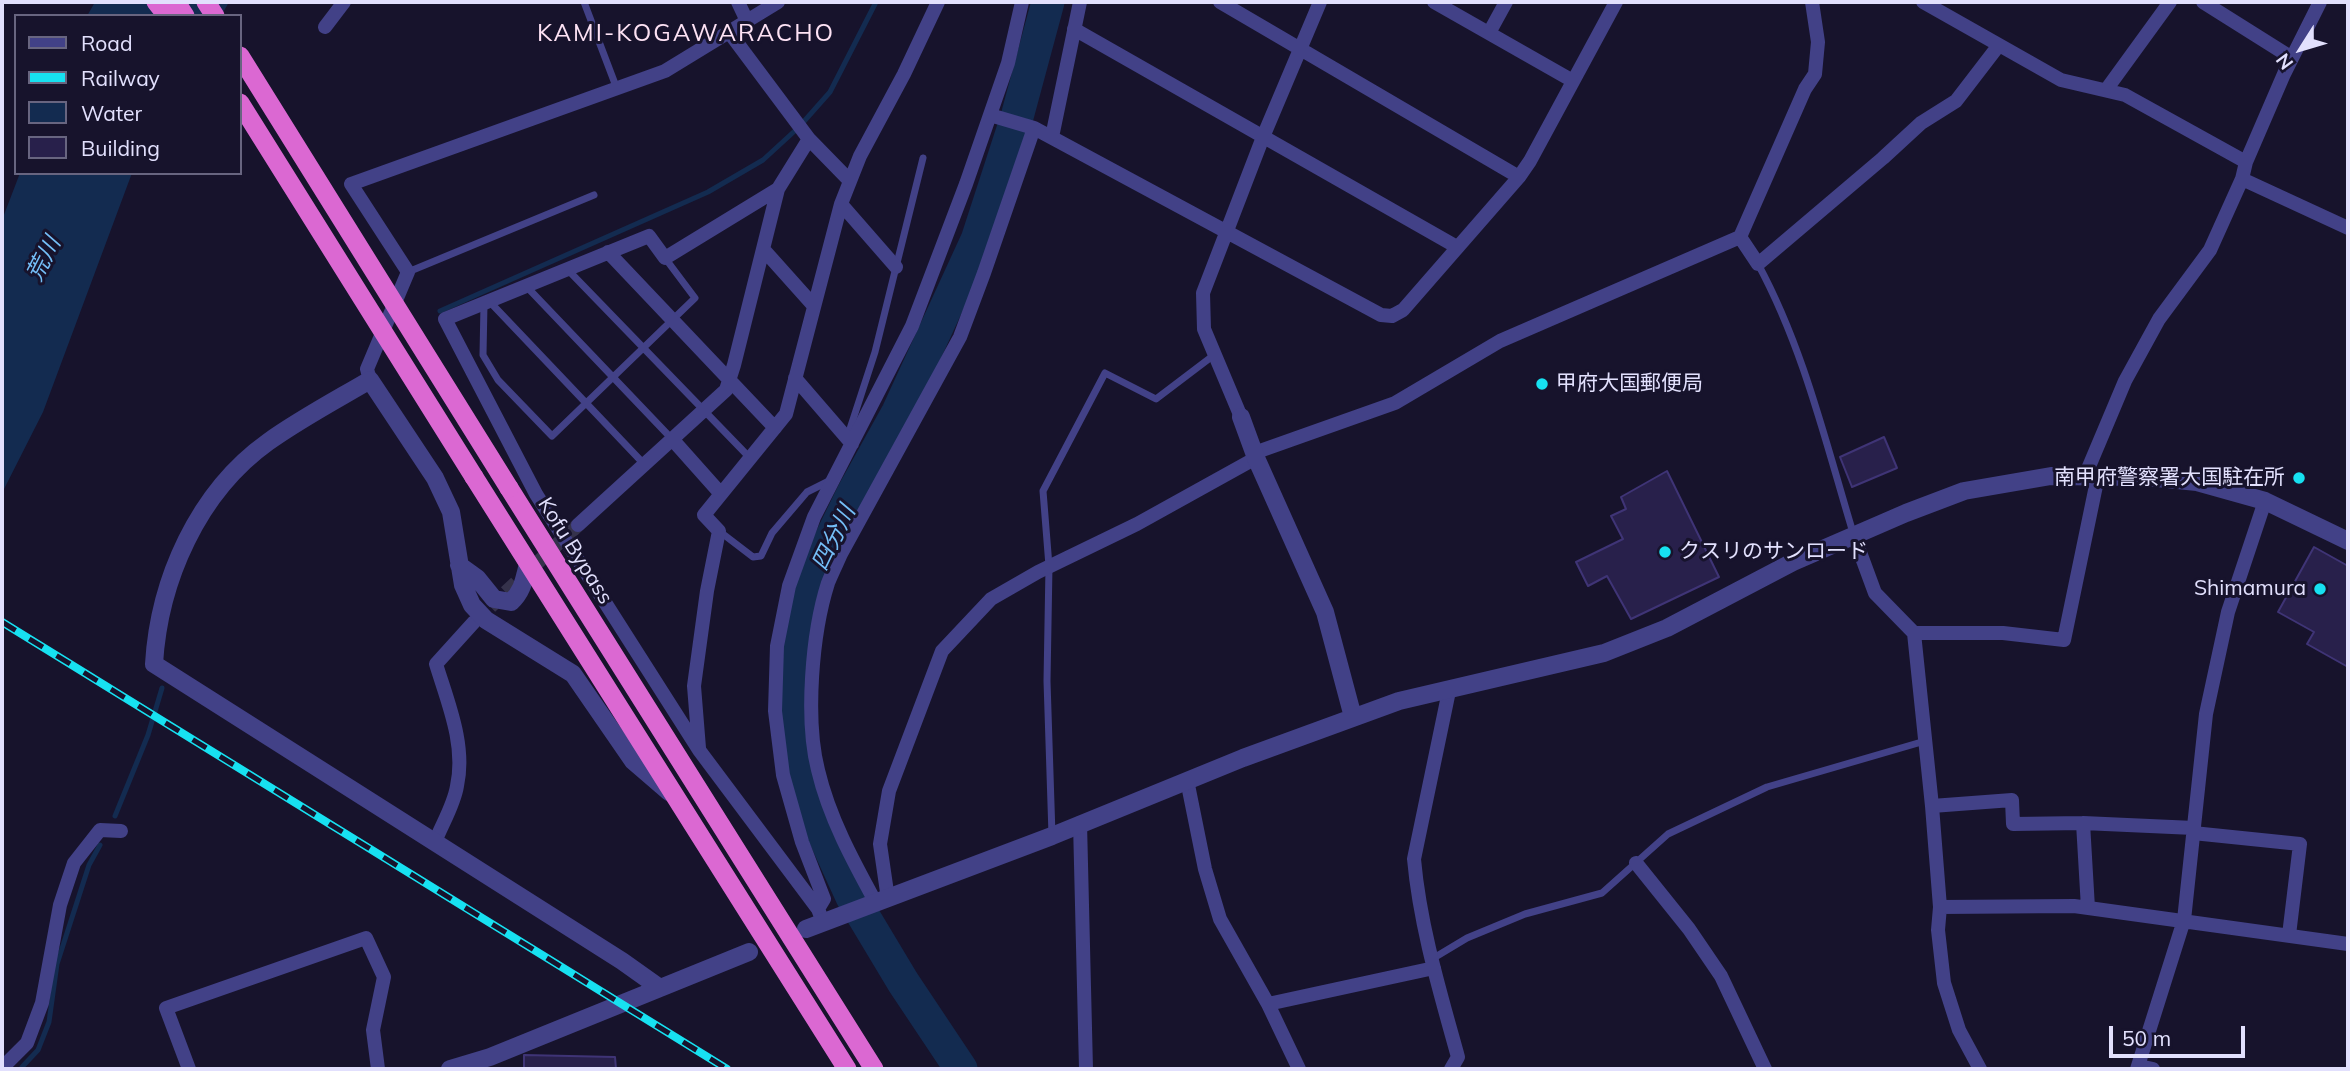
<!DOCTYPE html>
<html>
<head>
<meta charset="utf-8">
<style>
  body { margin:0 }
  #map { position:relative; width:2350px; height:1071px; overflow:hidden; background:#17132c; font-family:Mulish,sans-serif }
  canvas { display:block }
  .frame { position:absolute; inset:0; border:4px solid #e2e0fd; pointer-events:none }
  .legend { position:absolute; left:14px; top:14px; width:228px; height:161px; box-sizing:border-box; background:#17132c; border:2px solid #686580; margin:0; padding:9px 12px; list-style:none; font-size:21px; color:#e2e0fd }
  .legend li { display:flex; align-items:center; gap:14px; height:35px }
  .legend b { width:35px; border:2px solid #686580 }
  .north { position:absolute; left:2266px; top:14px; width:70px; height:70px; -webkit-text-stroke:5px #17132c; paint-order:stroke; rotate:233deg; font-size:19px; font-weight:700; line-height:28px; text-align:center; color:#e2e0fd }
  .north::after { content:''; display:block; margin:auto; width:24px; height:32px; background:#e2e0fd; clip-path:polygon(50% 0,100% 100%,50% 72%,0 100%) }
  .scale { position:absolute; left:2109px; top:1026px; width:136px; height:32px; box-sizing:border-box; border:4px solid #e2e0fd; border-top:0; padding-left:9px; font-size:21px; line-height:24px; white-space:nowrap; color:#e2e0fd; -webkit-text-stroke:5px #17132c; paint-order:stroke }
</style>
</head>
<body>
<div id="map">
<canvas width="2350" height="1071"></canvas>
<div class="frame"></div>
<ul class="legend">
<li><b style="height:9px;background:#424187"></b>Road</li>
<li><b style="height:9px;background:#17e1f1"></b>Railway</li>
<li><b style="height:19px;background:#132b50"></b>Water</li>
<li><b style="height:19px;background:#28204b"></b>Building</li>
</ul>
<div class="north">N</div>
<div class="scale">50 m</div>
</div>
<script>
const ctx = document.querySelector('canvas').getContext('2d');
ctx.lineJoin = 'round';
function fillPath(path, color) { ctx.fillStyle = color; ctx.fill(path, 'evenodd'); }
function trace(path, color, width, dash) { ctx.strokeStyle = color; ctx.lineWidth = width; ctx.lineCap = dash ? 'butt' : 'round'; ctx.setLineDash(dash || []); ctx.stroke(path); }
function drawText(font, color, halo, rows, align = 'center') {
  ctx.font = font + ' Mulish,"Noto Sans JP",sans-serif'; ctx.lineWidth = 6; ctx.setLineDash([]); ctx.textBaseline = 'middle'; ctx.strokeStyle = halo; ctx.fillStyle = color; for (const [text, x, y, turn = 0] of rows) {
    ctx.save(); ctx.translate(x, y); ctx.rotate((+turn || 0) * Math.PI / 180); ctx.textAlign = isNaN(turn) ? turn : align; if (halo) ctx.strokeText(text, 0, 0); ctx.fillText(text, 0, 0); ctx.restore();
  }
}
const water = new Path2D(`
  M 95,2 L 229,2 L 221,16 L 87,16 Z
  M 20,173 L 132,173 L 43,412 L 2,493 L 2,220 Z`);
const stream = new Path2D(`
  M 440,311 L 708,192 L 763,160 L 799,127 L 830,92 L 876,2
  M 115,816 L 148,735 L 162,688
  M 22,1067 L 38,1050 L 49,1022 L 57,964 L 89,865 L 100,845`);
const river = new Path2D(`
  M 961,1069 L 903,982 L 852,897 L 821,829 L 800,759 L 796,700 L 798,635 L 817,567 L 853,493 L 898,412 L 977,240 L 1017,117 L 1048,2`);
const building = new Path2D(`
  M 1884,437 L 1897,468 L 1852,487 L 1840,457 Z
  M 1667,471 L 1719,577 L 1631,619 L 1607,576 L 1588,586 L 1576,562 L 1623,539 L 1611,516 L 1626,509 L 1621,497 Z
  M 2314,547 L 2348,566 L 2348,667 L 2307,644 L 2314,632 L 2278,612 Z
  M 524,1055 L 615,1057 L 616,1069 L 524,1069 Z`);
const minorTunnel = new Path2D(`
  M 475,621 L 578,525`);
const service = new Path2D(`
  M 584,2 L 617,89
  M 1758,264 C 1804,349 1826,444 1854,536
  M 568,270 L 750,458
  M 408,272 L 594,195
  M 526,286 L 672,439
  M 489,301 L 644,464
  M 484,304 L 483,355 L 498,380 L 552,436 L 695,298 L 665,258
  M 847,438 L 875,352 L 923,158
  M 719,531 L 753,557 L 761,556 L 772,533 L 807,492 L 829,481
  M 1052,835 L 1047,681 L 1049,566 L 1043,491 L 1105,373 L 1156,399 L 1214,355
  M 1432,959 L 1467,938 L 1525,914 L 1602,893 L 1668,834 L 1767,787 L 1925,741`);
const minor = new Path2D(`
  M 738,2 L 747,21
  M 1220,2 L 1519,177
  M 1434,2 L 1573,81
  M 1923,2 L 2061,80 L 2125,95 L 2246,162
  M 2203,2 L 2292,58
  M 325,27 L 344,2
  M 1074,29 L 1457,247
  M 1489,33 L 1506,2
  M 2106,90 L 2170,2
  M 990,115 L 1034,128 L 1381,315 L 1392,316 L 1403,310 L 1519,177 L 1530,161 L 1616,2
  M 1052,137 L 1080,2
  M 809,139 L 850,181
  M 2242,179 L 2348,228
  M 778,189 L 665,258 L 649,236 L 445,319 L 536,494 L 699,750 L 818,909 L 823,922
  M 841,204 L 896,267
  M 1740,237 L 1758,264 L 1883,158 L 1921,123 L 1956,101 L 1999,45
  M 763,249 L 814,306
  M 608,252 L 775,428
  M 795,378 L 852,444
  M 370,380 L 367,369 L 408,272 L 351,184 L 665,71 L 778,2
  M 1241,417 L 1204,329 L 1203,293 L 1263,137 L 1320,2
  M 672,439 L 721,494
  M 1254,453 L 1395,403 L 1500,341 L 1740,237 L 1805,89 L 1815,74 L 1818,42 L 1812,2
  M 2085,476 L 2125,381 L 2159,319 L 2210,250 L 2242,179 L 2246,162 L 2284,74 L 2320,2
  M 578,525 L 726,390 L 734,365 L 778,189 L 809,139 L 729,32
  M 1854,536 L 1875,593 L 1914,633 L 1932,806 L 1940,907 L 1938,930 L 1944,983 L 1959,1030 L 1980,1069
  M 1914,633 L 2003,633 L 2064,640 L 2098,476
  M 1449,691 L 1414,859 C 1420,926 1440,992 1458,1057 L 1451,1069
  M 699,748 L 694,686 L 707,591 L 719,531 L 704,515 L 786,414 L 841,204 L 860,156 L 904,74 L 938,2
  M 1187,780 L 1205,869 L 1220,919 L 1268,1004 L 1299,1069
  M 1932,806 L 2012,800 L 2013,824 L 2083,823 L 2194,828
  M 1080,823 L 1086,1069
  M 2083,823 L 2088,908
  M 2193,833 L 2300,844 L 2289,935
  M 435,842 C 442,824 454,805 457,786 C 466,745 448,703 436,664 L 474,622
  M 1636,863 L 1689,929 L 1721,976 L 1765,1069
  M 888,899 L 880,844 L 889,791 L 942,651 L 991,599 L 1038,572 L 1137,524 L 1256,458
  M 876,903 C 853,861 829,817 818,770 C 805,719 812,633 828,583 C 832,573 837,563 841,554 L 960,337 L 984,273 L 1034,128
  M 1940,907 L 2074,906 L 2348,944
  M 818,909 L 824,899 L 802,842 L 783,775 L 775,711 L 777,646 L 789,586 L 814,517 L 912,326 L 966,184 L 1008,63 L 1022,2
  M 1268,1004 L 1434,968
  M 2139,1066 L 2153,1069
  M 2,1068 L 27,1043 L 42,1003 L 60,905 L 74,863 L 100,830 L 121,831
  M 189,1069 L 166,1008 L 366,938 L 384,977 L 373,1030 L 378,1069
  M 2137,1069 L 2184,920 L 2206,714 L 2228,612 L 2265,501`);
const tertiary = new Path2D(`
  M 1241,417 L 1256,458 L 1325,612 L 1353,717
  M 459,565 L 477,578 L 494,599 L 511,602 C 523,591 524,579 528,564
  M 806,929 L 1052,836 L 1243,758 L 1399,701 L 1604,653 L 1667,628 L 1793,562 L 1906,513 L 1964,491 L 2051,476 L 2147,477 L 2197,482 L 2265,501 L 2348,541
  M 660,988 L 622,961 L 154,664 C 159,580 198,492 268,442 C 300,419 336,400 370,380 L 435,478 L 451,512 L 463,585 L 472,605 L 486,620 L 573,674 L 633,761 L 669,792
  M 450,1069 L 490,1057 L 749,952`);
const trunk = new Path2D(`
  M 156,2 L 167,16
  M 176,2 L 185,16
  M 206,2 L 215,16
  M 474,477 L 847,1069
  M 509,488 L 874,1069`);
const rail = new Path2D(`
  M 2,622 L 727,1069`);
const trunkBridge = new Path2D(`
  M 240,56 L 509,488
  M 240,103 L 474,477`);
const markers = [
  [1542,384,7,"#17e1f1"],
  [2299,478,7,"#17e1f1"],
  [1665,552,7,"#17e1f1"],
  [2320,589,7,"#17e1f1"]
];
const poiNames = [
  ["甲府大国郵便局",1556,384],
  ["南甲府警察署大国駐在所",2285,478,"right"],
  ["クスリのサンロード",1679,552],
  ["Shimamura",2306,589,"right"]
];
const streetNames = [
  ["Kofu Bypass",575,551,58]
];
const waterNames = [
  ["荒川",44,259,-63],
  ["四分川",834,538,-64]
];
const quarterNames = [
  ["KAMI-KOGAWARACHO",686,34]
];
fillPath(water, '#132b50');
trace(stream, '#132b50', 5);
trace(river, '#132b50', 33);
fillPath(building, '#28204b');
trace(building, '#3f3476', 2);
trace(minorTunnel, '#35324b', 14, [14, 7]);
trace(service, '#424187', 7);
trace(minor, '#424187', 14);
trace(tertiary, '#424187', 18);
trace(trunk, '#db68d2', 19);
trace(rail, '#17e1f1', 8);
trace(rail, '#17132c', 5, [16]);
trace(trunkBridge, '#db68d2', 19);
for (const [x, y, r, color] of markers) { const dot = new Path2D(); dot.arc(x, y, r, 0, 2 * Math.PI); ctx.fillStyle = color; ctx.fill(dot); trace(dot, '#17132c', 2.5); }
drawText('21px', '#e2e0fd', '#17132c', poiNames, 'left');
drawText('21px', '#e2e0fd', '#17132c', streetNames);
drawText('italic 23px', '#74bef7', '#17132c', waterNames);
ctx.letterSpacing = '2px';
drawText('24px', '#fde2f4', '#17132c', quarterNames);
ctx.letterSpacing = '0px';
</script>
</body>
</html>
